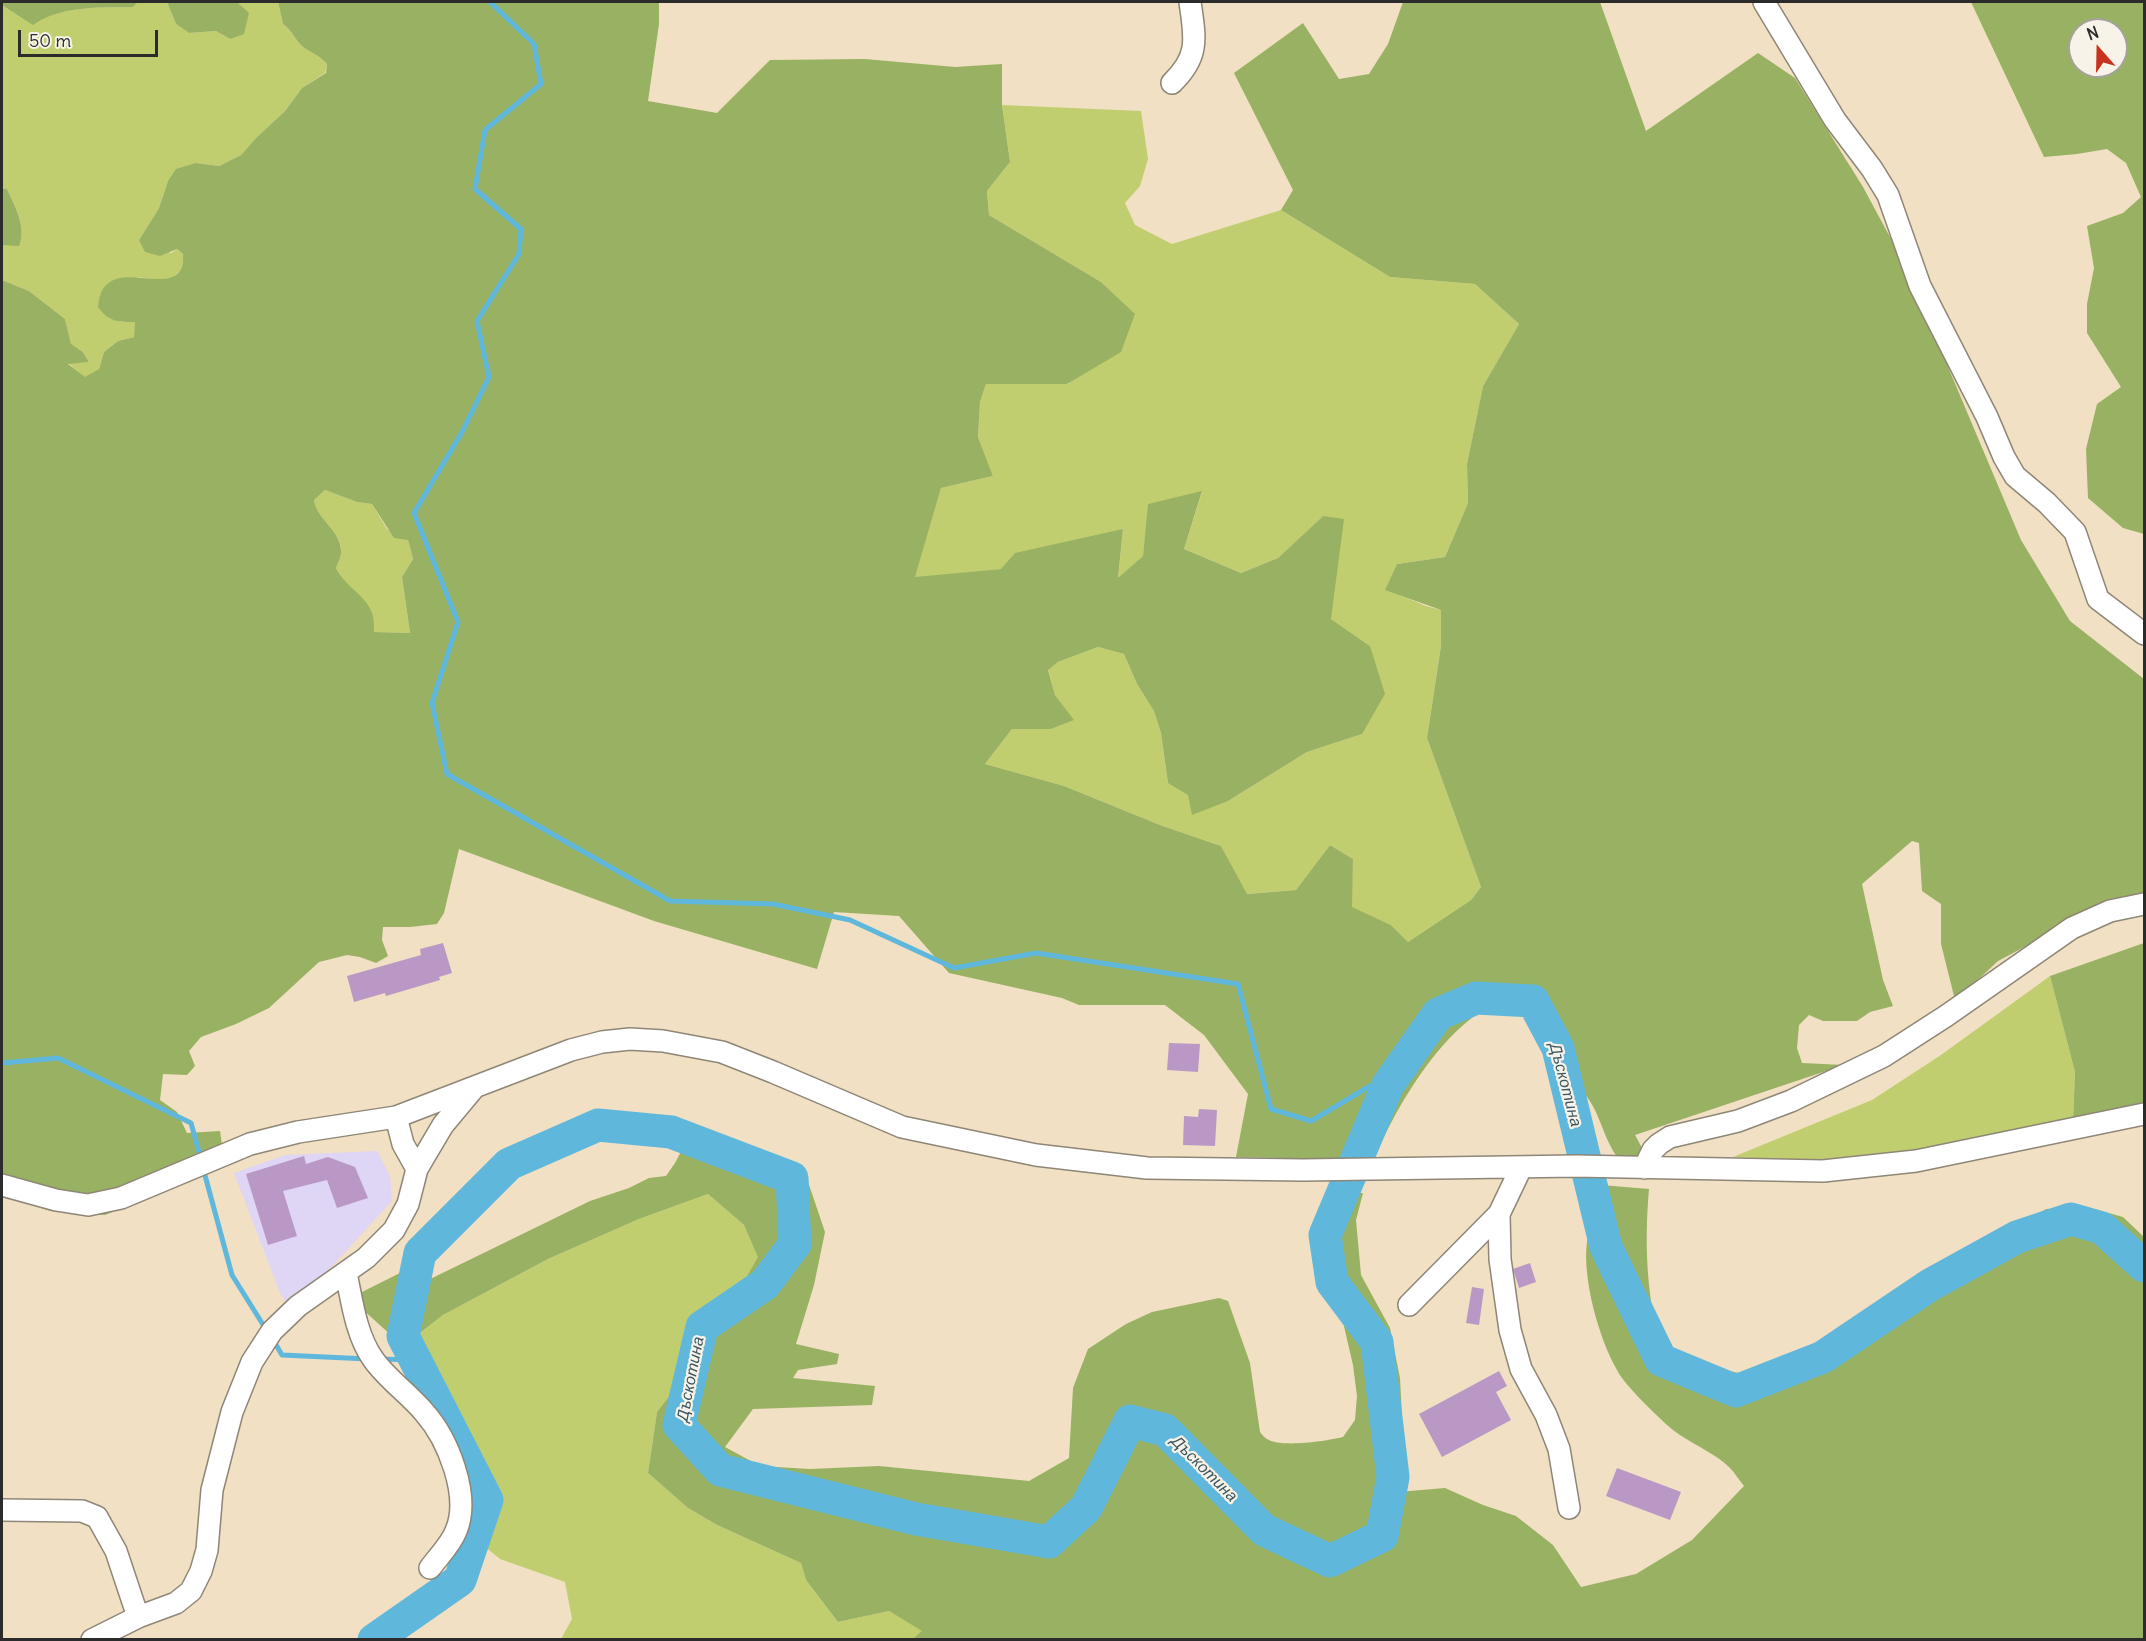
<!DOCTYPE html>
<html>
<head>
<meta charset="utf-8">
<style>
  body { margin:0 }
  #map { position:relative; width:2146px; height:1641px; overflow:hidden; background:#f1e0c3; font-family:Delius,sans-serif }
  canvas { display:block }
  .frame { position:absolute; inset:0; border:3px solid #2b2b2b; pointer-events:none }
  .north { position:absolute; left:2068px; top:18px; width:60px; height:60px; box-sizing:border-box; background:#f7f3e8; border:2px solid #a5a39c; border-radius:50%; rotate:340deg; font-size:16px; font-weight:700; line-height:24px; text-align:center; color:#2b2b2b }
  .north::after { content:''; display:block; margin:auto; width:21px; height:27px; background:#c8321e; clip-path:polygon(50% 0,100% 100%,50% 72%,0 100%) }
  .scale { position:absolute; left:18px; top:30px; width:140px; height:27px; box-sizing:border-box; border:3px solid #2b2b2b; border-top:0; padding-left:8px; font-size:18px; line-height:21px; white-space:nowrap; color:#2b2b2b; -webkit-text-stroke:4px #f7f3e8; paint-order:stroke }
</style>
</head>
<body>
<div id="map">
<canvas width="2146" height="1641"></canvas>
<div class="frame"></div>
<div class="north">N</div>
<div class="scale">50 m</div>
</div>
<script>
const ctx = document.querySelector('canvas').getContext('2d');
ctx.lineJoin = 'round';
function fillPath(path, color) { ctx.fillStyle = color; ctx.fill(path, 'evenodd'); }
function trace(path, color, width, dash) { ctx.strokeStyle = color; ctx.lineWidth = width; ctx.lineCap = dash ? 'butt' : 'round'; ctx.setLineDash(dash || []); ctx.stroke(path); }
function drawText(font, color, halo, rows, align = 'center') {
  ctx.font = font + ' Delius,sans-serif'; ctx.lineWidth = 4.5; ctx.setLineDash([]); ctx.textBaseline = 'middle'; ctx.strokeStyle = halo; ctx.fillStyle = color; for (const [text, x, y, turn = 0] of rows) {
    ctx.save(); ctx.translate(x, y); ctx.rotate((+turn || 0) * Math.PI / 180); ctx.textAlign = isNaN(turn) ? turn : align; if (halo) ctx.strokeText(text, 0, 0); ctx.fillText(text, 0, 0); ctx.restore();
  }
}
const built = new Path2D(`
  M 377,1151 L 390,1176 L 392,1201 L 291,1311 L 280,1293 L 234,1173 L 285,1155 Z`);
const green = new Path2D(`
  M 138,2 L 167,2 L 176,24 L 189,33 L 216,31 L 230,39 L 249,14 L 237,2 L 278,2 L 283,24 C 292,30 295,40 303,47 C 312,54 317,53 327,64 L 325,73 L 302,88 L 285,111 L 256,138 L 241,155 L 219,166 L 196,163 L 168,181 L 159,208 L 139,240 L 171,253 L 177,249 L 183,254 C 185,285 159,280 137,277 L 120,322 L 136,322 L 134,337 L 118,341 L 104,352 L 99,369 L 85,378 L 68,363 L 89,362 L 83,352 L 71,345 L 65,319 L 29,291 L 2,280 L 2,245 L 19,245 C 27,227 15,207 7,189 L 2,189 L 2,5 L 33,24 C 62,5 100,8 133,7 Z
  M 1002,105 L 1141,111 L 1148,159 L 1140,186 L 1125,203 L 1135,225 L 1172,244 L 1281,210 L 1390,277 L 1475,284 L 1519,324 L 1483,386 L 1467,464 L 1468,503 L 1445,557 L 1397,564 L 1386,589 L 1426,606 L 1441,610 L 1441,646 L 1427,738 L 1481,887 L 1471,900 L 1408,942 L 1391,925 L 1351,907 L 1353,859 L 1330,845 L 1296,890 L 1246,894 L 1221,846 L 1160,825 L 1064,786 L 985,764 L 1012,729 L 1051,729 L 1073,720 L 1055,695 L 1048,669 L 1058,662 L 1098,647 L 1124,654 L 1137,684 L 1154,711 L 1161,733 L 1168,783 L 1228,801 L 1307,752 L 1362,734 L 1370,646 L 1331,619 L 1323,516 L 1278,558 L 1241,573 L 1184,549 L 1202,492 L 1149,504 L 1143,556 L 1118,579 L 1123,529 L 1001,569 L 914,578 L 941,488 L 993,476 L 978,437 L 980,402 L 986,384 L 1068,384 L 1135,315 L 1101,282 L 989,215 L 987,191 L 1010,162 Z
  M 325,490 L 357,502 L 372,504 L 387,529 L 408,540 L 413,559 L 402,577 L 410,633 L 374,632 L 361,598 L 341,579 L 336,568 C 338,563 342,555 341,549 C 340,529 317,520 314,500 Z
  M 2050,976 L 2075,1072 L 2073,1121 L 1858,1162 L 1733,1157 L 1872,1100 L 1941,1055 Z
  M 708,1194 L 744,1225 L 759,1257 L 706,1348 L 657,1412 L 648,1473 L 688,1508 L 717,1525 L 801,1563 L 806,1580 L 838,1622 L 889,1611 L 923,1631 L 913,1640 L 561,1639 L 572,1619 L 565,1582 L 500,1559 L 483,1545 L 486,1496 L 420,1390 L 403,1346 L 443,1315 L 548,1259 L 639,1219 Z`);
const forest = new Path2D(`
  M 2,2 L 138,2 L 133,7 C 100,8 61,5 33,25 L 2,5 Z
  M 167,2 L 237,2 L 249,13 L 244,34 L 230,39 L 216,31 L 189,33 L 176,24 Z
  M 278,2 L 659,2 L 659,24 L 648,101 L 717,113 L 770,60 L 865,59 L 955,67 L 1002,64 L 1002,105 L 1010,162 L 987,191 L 989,215 L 1101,282 L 1135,314 L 1121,352 L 1067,384 L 986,384 L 980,402 L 978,437 L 993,476 L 941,488 L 915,577 L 1001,569 L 1015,553 L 1123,529 L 1118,578 L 1143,556 L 1148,504 L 1202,491 L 1184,549 L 1241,573 L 1278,558 L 1323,516 L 1344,519 L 1331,619 L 1370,646 L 1385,694 L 1362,734 L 1307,752 L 1228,801 L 1192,815 L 1188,795 L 1168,783 L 1161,733 L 1154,711 L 1137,684 L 1124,654 L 1098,647 L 1058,662 L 1048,670 L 1055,695 L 1074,720 L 1051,729 L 1012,729 L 985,764 L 1064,786 L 1160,825 L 1221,846 L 1247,894 L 1296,890 L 1330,845 L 1353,859 L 1352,907 L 1391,925 L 1408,942 L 1471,900 L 1481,887 L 1427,738 L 1441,646 L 1441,610 L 1385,590 L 1397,564 L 1445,557 L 1468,503 L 1467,464 L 1483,386 L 1519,324 L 1475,284 L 1390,277 L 1281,210 L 1293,190 L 1234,73 L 1303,23 L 1339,79 L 1369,74 L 1388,44 L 1403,2 L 1600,2 L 1646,131 L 1758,53 L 1795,78 L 1863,187 L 1905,265 L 2021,540 L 2070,621 L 2144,679 L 2144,901 L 2060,928 L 1998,961 L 1944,1011 L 1954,996 L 1941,944 L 1941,904 L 1922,891 L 1919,843 L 1912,841 L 1862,884 L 1883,980 L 1893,1006 L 1870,1012 L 1857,1021 L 1823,1021 L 1809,1015 L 1799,1025 L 1797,1048 L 1802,1063 L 1844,1065 L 1635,1135 L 1647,1157 L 1617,1157 C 1606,1141 1602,1124 1594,1108 C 1585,1091 1569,1075 1563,1057 C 1557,1041 1558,1019 1544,1007 C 1533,996 1520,997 1506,1000 C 1449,1015 1394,1109 1374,1160 L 1236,1157 L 1248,1094 L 1204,1035 L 1165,1005 L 1079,1005 L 1062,998 L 949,973 L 899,916 L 834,912 L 817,969 L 654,921 L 459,849 L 444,913 L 437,924 L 410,927 L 383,927 L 382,940 L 388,956 L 376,963 L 360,957 L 347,955 L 319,962 L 269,1008 L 236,1024 L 201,1037 L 189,1051 L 195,1066 L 187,1075 L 163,1074 L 160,1100 L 177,1112 L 187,1133 L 220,1131 L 225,1166 L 105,1215 L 51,1211 L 2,1195 L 2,280 L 29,291 L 65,319 L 71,344 L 83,352 L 89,362 L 68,364 L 85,377 L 99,369 L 104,352 L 118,341 L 134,337 L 135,322 C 118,322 109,322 98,307 C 99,298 101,287 110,282 C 132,266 186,299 183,254 L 177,249 L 160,256 L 145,252 L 139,240 L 159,208 L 168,181 L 176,169 L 196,163 L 219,166 L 241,155 L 256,138 L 285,111 L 302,88 L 326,73 L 327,64 C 317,53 312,54 303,47 C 295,40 292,30 283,24 ZM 325,490 L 357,502 L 372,504 L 394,538 L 408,540 L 413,559 L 402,577 L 410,633 L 374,632 C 374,627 374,618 372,613 C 366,595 344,586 336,568 C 338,563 342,555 341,550 C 340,529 317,520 314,500 Z
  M 1971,2 L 2144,2 L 2144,534 L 2123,528 L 2088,498 L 2086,449 L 2097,404 L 2121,387 L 2087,333 L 2087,304 L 2094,268 L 2087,226 L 2123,213 L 2141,197 L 2126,163 L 2107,149 L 2077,154 L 2044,157 ZM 2080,30 L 2116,30 L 2116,66 L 2080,66 Z
  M 2,189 L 7,189 C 15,207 27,227 19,246 L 2,245 Z
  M 2144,943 L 2144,1112 L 2073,1121 L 2075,1072 L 2050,976 Z
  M 709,1137 L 805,1173 L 825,1232 L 814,1285 L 796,1344 L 839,1354 L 837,1364 L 798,1370 L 793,1378 L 875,1386 L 872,1405 L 753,1409 L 725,1447 L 760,1466 L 810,1469 L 879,1466 L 1029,1481 L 1069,1458 L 1073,1388 L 1088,1349 L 1126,1324 L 1152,1312 L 1219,1298 L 1228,1301 L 1250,1363 L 1260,1432 C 1262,1435 1264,1437 1267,1439 C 1280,1448 1327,1441 1343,1437 L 1355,1420 L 1357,1396 L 1353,1365 L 1336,1292 L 1322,1253 L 1322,1208 L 1328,1194 L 1363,1193 L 1356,1220 L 1361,1275 L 1390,1328 L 1400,1378 L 1402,1417 L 1399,1440 L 1389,1474 L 1374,1494 L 1445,1488 L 1483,1505 L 1516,1516 L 1553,1545 L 1581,1587 L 1636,1574 L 1692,1540 L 1744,1486 C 1739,1480 1735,1473 1730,1468 C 1714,1452 1691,1444 1673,1430 C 1659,1418 1625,1386 1617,1370 C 1599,1339 1582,1278 1587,1242 C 1589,1222 1595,1204 1601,1185 L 1649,1189 C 1644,1247 1647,1292 1660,1349 L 1688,1362 L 1766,1379 L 1885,1324 L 1975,1252 L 2046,1209 L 2087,1207 L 2123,1217 L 2144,1237 L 2144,1639 L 913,1639 L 922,1631 L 889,1611 L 838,1622 L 806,1580 L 801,1563 L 717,1525 L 688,1508 L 648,1473 L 657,1412 L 706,1348 L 758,1257 L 744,1225 L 708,1194 L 639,1219 L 548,1259 L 443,1315 L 403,1346 L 350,1298 L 400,1273 L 418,1285 L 590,1201 L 629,1188 L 649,1178 L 666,1176 L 675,1163 L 686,1142 Z`);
const stream = new Path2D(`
  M 490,2 L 534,44 L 541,84 L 485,130 L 475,189 L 521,229 L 519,254 L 477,321 L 489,377 L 462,432 L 414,513 L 458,622 L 432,703 L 447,774 L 670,901 L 773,904 L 850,920 L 954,968 L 1036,953 L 1238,984 L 1271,1109 L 1311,1121 L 1370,1086 L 1388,1085
  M 2,1063 L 58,1058 L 191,1123 L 201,1159
  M 203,1168 L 232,1275 L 267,1331
  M 272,1338 L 282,1355 L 368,1359
  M 380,1359 L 416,1360`);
const river = new Path2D(`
  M 374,1640 L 460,1580 L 487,1500 L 403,1336 L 420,1253 L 509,1164 L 598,1125 L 671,1132 L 792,1178 L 795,1244 L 765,1284 L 702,1327 L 679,1425 L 720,1470 L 916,1519 L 1049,1542 L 1086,1508 L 1130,1421 L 1165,1430 L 1264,1530 L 1330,1561 L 1382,1536 L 1393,1477 L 1377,1342 L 1332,1282 L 1325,1235 L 1388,1085 L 1438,1014 L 1476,998 L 1533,1001 L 1558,1048 L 1606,1247 L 1661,1360 L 1736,1391 L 1823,1357 L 1930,1285 L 2017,1237 L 2071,1219 L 2102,1228 L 2144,1266`);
const building = new Path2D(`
  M 443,943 L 452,973 L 439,977 L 440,980 L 386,996 L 385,993 L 354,1002 L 347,976 L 421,955 L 420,949 Z
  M 1169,1043 L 1200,1044 L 1198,1072 L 1167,1070 Z
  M 1199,1109 L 1217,1110 L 1215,1146 L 1183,1145 L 1184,1116 L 1198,1117 Z
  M 304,1156 L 306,1164 L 328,1157 L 355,1167 L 368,1198 L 337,1208 L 327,1180 L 283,1191 L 297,1236 L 268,1245 L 246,1174 Z
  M 1530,1263 L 1536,1282 L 1519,1288 L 1513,1269 Z
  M 1472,1287 L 1484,1289 L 1479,1325 L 1466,1323 Z
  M 1499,1371 L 1507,1386 L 1496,1392 L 1511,1420 L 1442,1457 L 1419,1414 Z
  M 1617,1468 L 1681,1492 L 1670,1520 L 1606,1496 Z`);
const minor = new Path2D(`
  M 1764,2 L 1835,120 L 1872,169 L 1888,195 L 1920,286 L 1987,417 L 2004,457 L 2015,476 L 2047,503 L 2075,532 L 2098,599 L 2144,634
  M 1172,83 C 1200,56 1195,38 1190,2
  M 396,1117 L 403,1144 L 417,1169
  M 1521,1168 L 1499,1214 L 1500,1259 L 1510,1330 L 1521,1369 L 1546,1415 L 1559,1449 L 1569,1508
  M 1644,1168 L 1653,1150 L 1659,1144 L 1670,1137 L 1738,1121 L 1791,1101 L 1884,1056 L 1946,1016 L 2072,928 L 2110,911 L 2144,904
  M 2,1185 L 56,1200 L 88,1205 L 121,1198 L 250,1144 L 298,1132 L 396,1117 L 571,1050 L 602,1042 L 630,1039 L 663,1041 L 722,1052 L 773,1072 L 902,1127 L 1036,1155 L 1147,1168 L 1303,1170 L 1576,1166 L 1823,1171 L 1916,1161 L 2144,1114
  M 346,1273 C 352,1301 356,1335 373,1359 C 387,1379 409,1394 424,1412 C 448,1439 471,1496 456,1531 C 451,1544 439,1556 430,1568
  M 1409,1305 L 1499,1214
  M 2,1510 L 82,1511 L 97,1517 L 116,1551 L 138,1617
  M 92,1640 L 138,1617 L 176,1603 L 191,1591 L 201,1571 L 207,1550 L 212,1490 L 232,1412 L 252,1362 L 272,1331 L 298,1306 L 366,1258 L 394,1230 L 408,1204 L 417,1169 L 443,1125 L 473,1089`);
const waterNames = [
  ["Дъскотина",1565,1085,75],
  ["Дъскотина",691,1379,-79],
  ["Дъскотина",1204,1469,45]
];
fillPath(built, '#dfd5f5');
fillPath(green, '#c1ce70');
fillPath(forest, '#98b162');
trace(stream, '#5fb7dc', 5);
trace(river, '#5fb7dc', 33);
fillPath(building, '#ba98c6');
trace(minor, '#8e8677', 24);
trace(minor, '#fff', 21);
drawText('italic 16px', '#3b5560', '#f7f3e8', waterNames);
</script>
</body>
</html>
